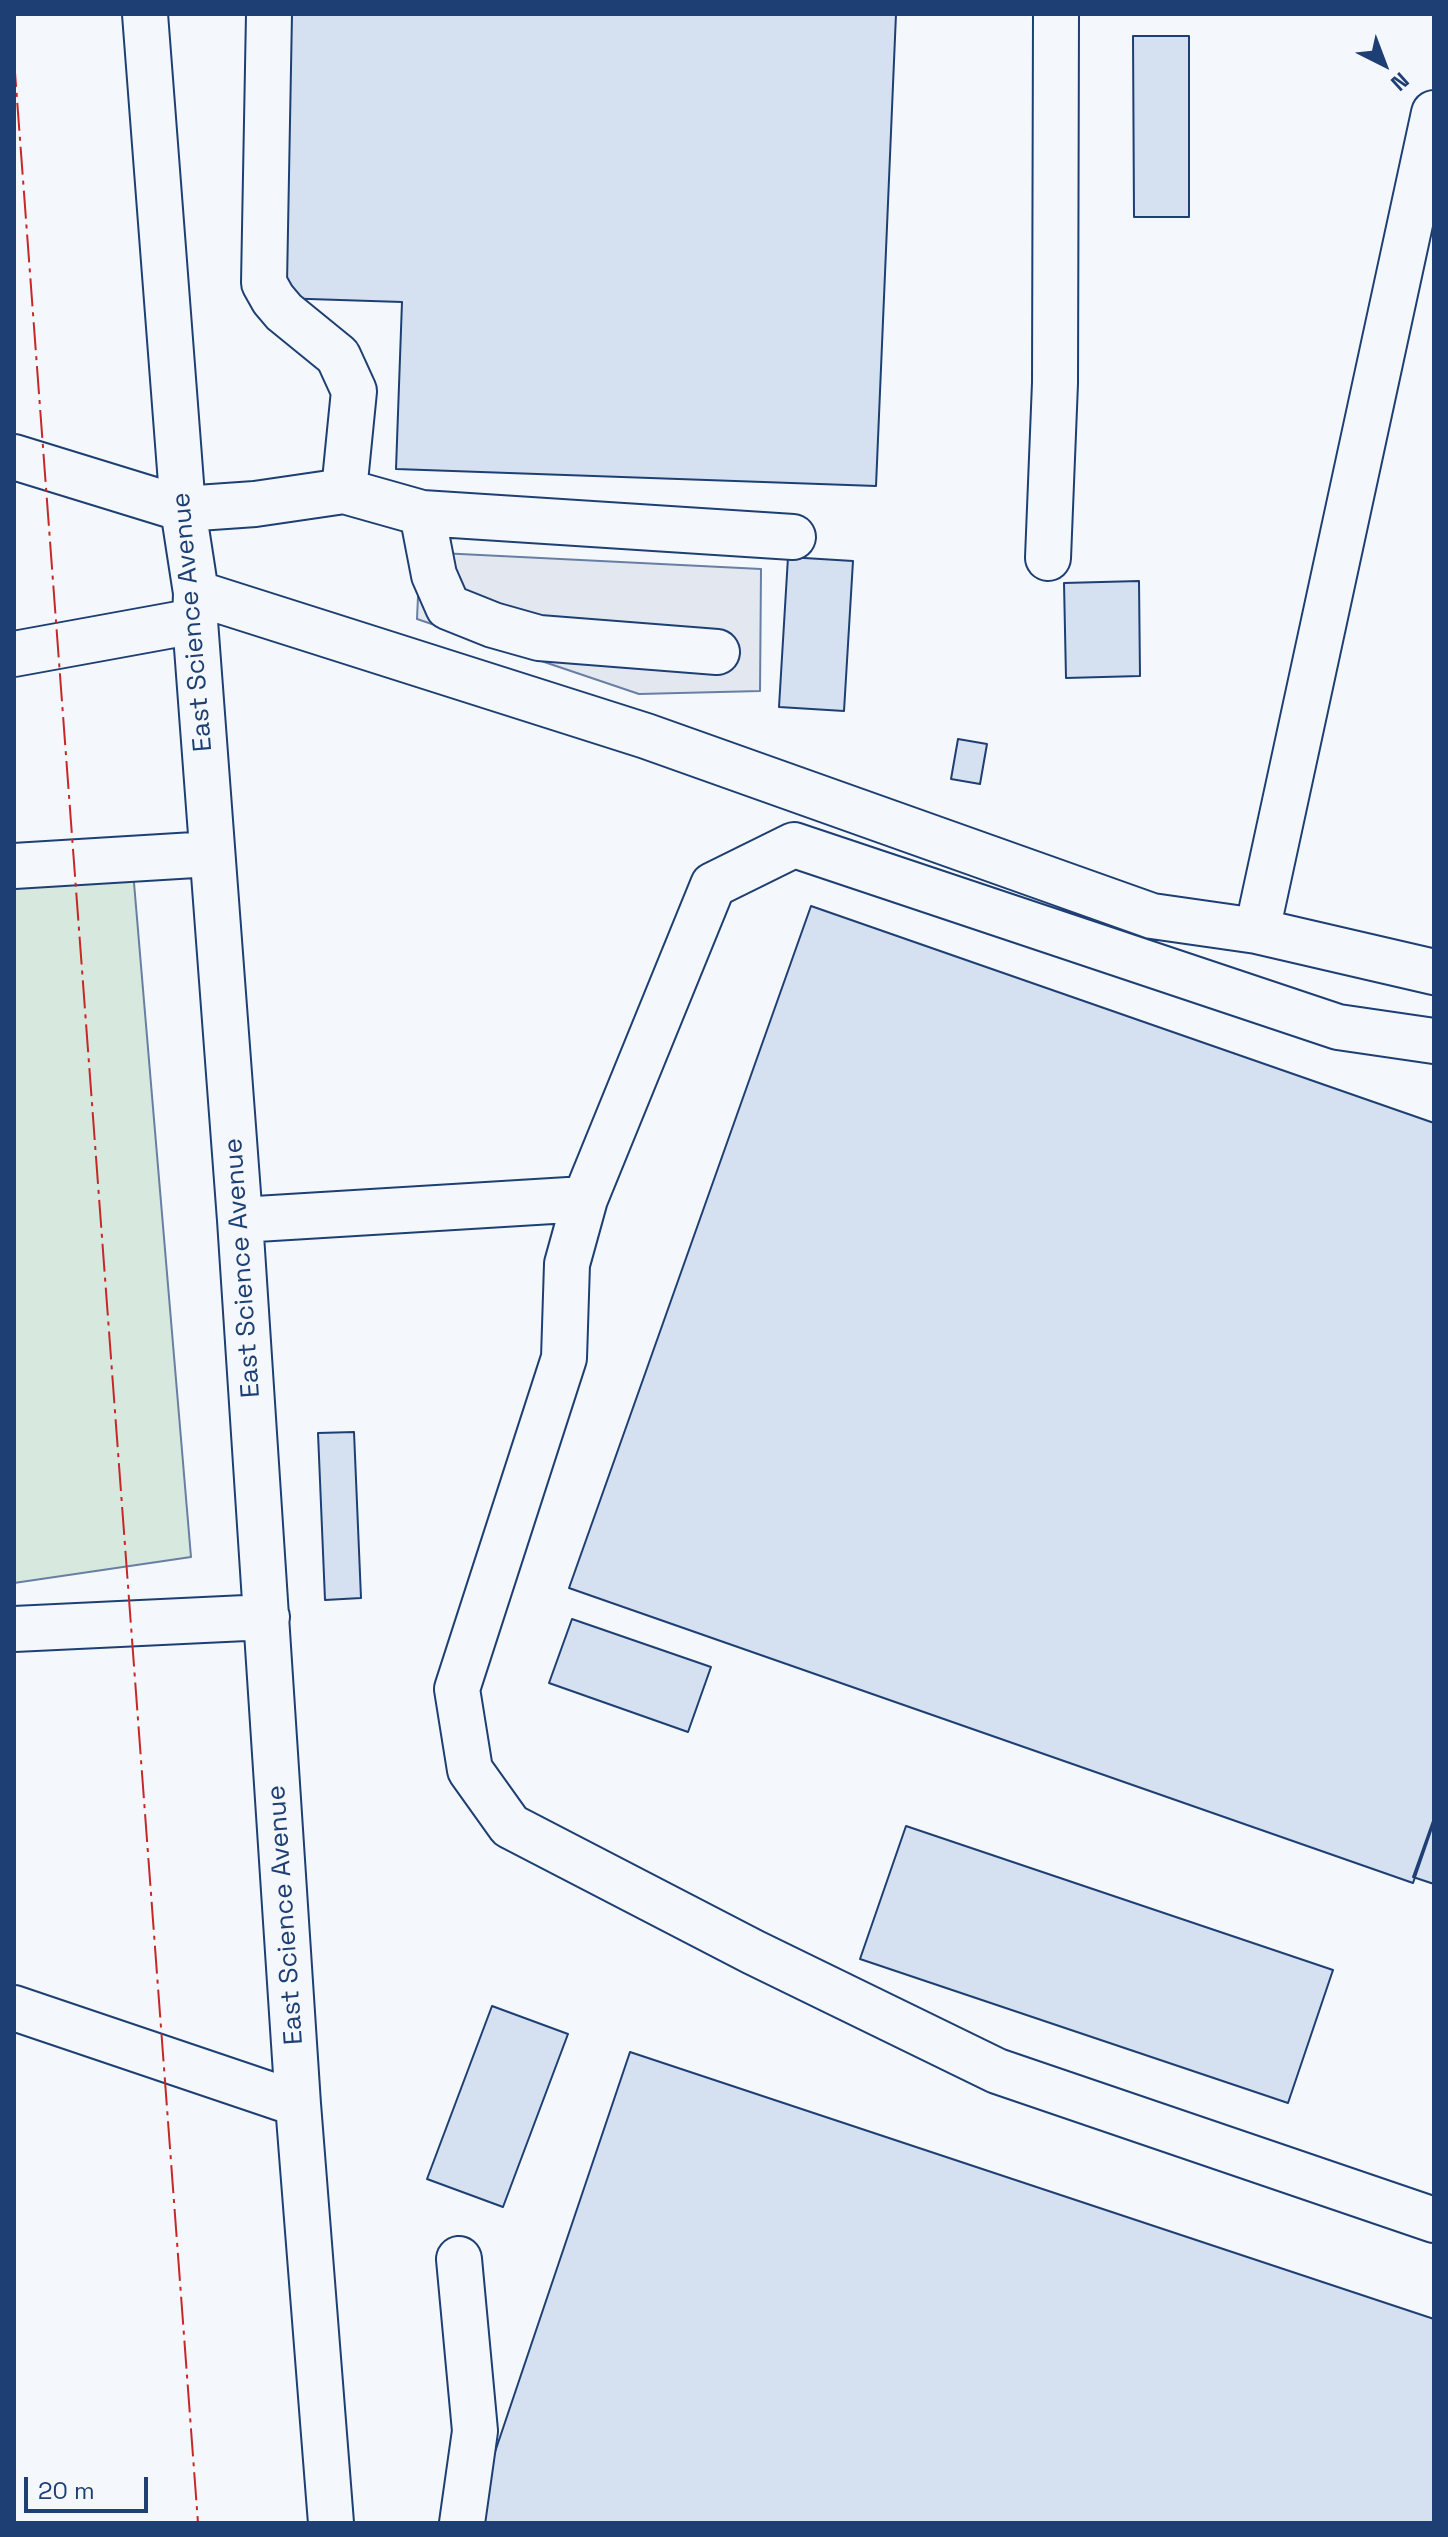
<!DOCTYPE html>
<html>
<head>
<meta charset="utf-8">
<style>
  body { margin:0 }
  #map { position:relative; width:1448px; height:2537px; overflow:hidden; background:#f4f7fb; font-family:"Space Grotesk",sans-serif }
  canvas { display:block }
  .frame { position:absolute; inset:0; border:16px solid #1d3f73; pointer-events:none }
  .north { position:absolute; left:1344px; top:24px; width:80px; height:80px; -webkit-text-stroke:6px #f4f7fb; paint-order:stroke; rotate:138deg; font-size:22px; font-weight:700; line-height:32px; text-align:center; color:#1d3f73 }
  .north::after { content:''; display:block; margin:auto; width:28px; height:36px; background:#1d3f73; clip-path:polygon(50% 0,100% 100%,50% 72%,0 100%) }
  .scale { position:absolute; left:24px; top:2477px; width:124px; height:36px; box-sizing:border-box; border:4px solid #1d3f73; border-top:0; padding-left:10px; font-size:24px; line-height:28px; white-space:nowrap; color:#1d3f73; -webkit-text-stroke:6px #f4f7fb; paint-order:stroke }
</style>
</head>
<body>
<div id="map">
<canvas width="1448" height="2537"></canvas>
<div class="frame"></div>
<div class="north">N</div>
<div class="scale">20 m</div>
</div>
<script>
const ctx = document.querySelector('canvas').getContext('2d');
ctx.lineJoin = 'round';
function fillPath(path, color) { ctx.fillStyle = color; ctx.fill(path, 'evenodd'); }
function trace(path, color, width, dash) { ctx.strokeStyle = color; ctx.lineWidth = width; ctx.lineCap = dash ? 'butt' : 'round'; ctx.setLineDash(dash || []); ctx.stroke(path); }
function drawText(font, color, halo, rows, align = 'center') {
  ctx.font = font + ' "Space Grotesk",sans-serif'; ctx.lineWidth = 6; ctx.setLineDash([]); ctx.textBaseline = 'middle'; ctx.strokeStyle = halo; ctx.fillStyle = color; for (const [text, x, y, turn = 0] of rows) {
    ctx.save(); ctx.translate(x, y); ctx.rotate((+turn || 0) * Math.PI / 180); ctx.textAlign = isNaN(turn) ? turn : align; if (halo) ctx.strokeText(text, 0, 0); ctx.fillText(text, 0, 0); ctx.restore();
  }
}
const green = new Path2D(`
  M 14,854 L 133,871 L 191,1557 L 14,1583 Z`);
const parking = new Path2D(`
  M 420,552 L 761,569 L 760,691 L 639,694 L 417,619 Z`);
const building = new Path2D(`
  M 290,14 L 896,14 L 876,486 L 396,469 L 402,302 L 278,298 Z
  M 1133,36 L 1189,36 L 1189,217 L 1134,217 Z
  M 788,557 L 853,561 L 844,711 L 779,707 Z
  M 1139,581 L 1140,676 L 1066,678 L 1064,583 Z
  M 958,739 L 987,744 L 980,784 L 951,779 Z
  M 811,906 L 1434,1123 L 1434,1822 L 1413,1883 L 569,1588 Z
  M 354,1432 L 361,1598 L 325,1600 L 318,1433 Z
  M 572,1619 L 711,1667 L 688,1732 L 549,1683 Z
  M 1434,1818 L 1434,1884 L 1413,1877 Z
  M 906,1826 L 1333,1970 L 1288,2103 L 860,1959 Z
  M 492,2006 L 568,2034 L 503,2207 L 427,2179 Z
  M 630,2052 L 1434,2319 L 1434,2523 L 471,2523 Z`);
const minor = new Path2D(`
  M 145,14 L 183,509 L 196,593 L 195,621 L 240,1220 L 298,2104 L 331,2523
  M 269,14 L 264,283 L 273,299 L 284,312 L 338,356 L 354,391 L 344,491
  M 1434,113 L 1257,931 L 1434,972
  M 14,457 L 183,509 L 255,504 L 344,491 L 422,513 L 434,575 L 448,607 L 493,625 L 539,638 L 717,652
  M 422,513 L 793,537
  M 1048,558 L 1055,383 L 1056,14
  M 196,593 L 646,736 L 1152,916 L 1257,931
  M 14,654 L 195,621
  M 14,866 L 211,854
  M 1434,1041 L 1338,1027 L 794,845 L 713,885 L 585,1199 L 567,1264 L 564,1358 L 457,1689 L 470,1770 L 510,1826 L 753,1952 L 997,2071 L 1434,2220
  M 240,1220 L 585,1199
  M 14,1629 L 267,1617
  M 14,2008 L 298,2104
  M 459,2259 L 475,2431 L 462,2523`);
const power = new Path2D(`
  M 14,59 L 198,2523`);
const streetNames = [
  ["East Science Avenue",193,622,-95],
  ["East Science Avenue",243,1268,-94],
  ["East Science Avenue",286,1915,-94]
];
fillPath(green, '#d7e8df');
trace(green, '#687fa3', 2);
fillPath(parking, '#e3e8f0');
trace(parking, '#687fa3', 2);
fillPath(building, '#d5e0f0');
trace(building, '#1d3f73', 2);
trace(minor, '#1d3f73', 48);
trace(minor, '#f4f7fb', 44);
trace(power, '#c62828', 2, [28, 6, 4, 6]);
drawText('26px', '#1d3f73', '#f4f7fb', streetNames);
</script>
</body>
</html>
